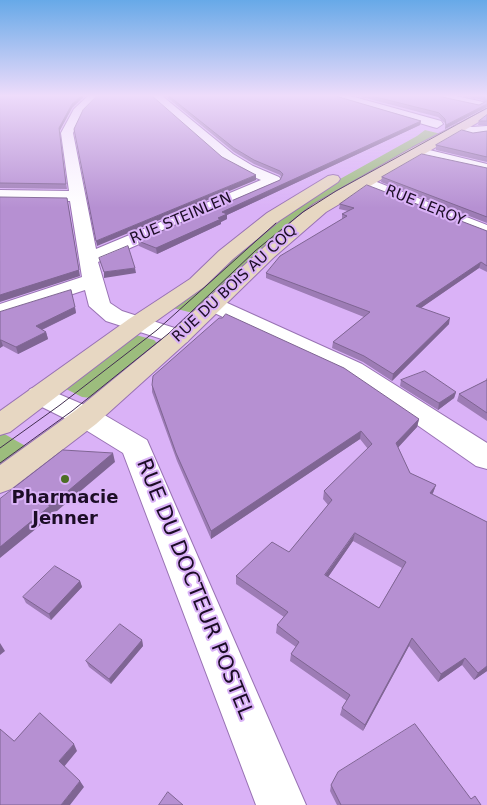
<!DOCTYPE html>
<html>
<head>
<meta charset="utf-8">
<style>
  body { margin:0 }
  canvas { display:block; background:#dab2f7 }
</style>
</head>
<body>
<canvas width="487" height="805"></canvas>
<script>
const ctx = document.querySelector('canvas').getContext('2d');
ctx.lineJoin = 'round';
function fillPath(path, color) { ctx.fillStyle = color; ctx.fill(path, 'evenodd'); }
function trace(path, color, width, dash) { ctx.strokeStyle = color; ctx.lineWidth = width; ctx.lineCap = dash ? 'butt' : 'round'; ctx.setLineDash(dash || []); ctx.stroke(path); }
function drawText(font, color, halo, rows, align = 'center') {
  ctx.font = font + ' "DejaVu Sans",sans-serif'; ctx.lineWidth = 4; ctx.setLineDash([]); ctx.textBaseline = 'middle'; ctx.strokeStyle = halo; ctx.fillStyle = color; for (const [text, x, y, turn = 0] of rows) {
    ctx.save(); ctx.translate(x, y); ctx.rotate((+turn || 0) * Math.PI / 180); ctx.textAlign = isNaN(turn) ? turn : align; if (halo) ctx.strokeText(text, 0, 0); ctx.fillText(text, 0, 0); ctx.restore();
  }
}
const green = new Path2D(`
  M 425,130 L 441,134 L 330,197 L 197,314 L 169,307 L 254,237 L 340,179 L 417,136 Z
  M 136,335 L 154,340 L 159,345 L 91,398 L 82,397 L 66,389 Z
  M 1,432 L 29,448 L 0,470 L 0,434 Z`);
const minor = new Path2D(`
  M 89,95 L 100,95 L 82,113 L 73,133 L 96,249 L 261,180 L 243,172 L 223,160 L 150,95 L 161,95 L 233,154 L 253,166 L 279,177 L 281,180 L 279,183 L 98,262 L 110,303 L 122,311 L 187,332 L 191,337 L 187,342 L 179,344 L 171,342 L 106,321 L 89,306 L 85,290 L 0,318 L 0,304 L 82,277 L 70,201 L 0,200 L 0,190 L 69,191 L 61,133 L 74,109 Z
  M 331,95 L 347,95 L 441,121 L 443,124 L 437,128 L 433,127 L 332,97 Z
  M 432,95 L 452,95 L 483,102 L 484,104 L 479,107 L 433,97 Z
  M 457,124 L 472,127 L 487,126 L 487,134 L 472,135 L 453,131 L 451,128 Z
  M 417,147 L 487,164 L 487,172 L 412,154 L 410,151 Z
  M 364,177 L 487,225 L 487,236 L 359,185 L 356,182 L 359,179 Z
  M 214,297 L 362,364 L 487,443 L 487,469 L 476,466 L 344,374 L 206,309 L 203,304 L 206,299 Z
  M 40,386 L 96,410 L 147,440 L 306,805 L 256,805 L 123,453 L 76,424 L 30,401 L 26,395 L 30,389 Z`);
const secondary = new Path2D(`
  M 487,109 L 487,117 L 326,212 L 273,258 L 187,342 L 96,424 L 11,489 L 0,493 L 0,465 L 76,410 L 171,332 L 296,218 L 314,204 L 412,148 Z
  M 333,175 L 338,176 L 340,179 L 338,182 L 279,221 L 233,259 L 204,287 L 145,329 L 10,432 L 0,435 L 0,411 L 129,319 L 190,279 L 219,251 L 267,213 L 328,176 Z`);
const tram = new Path2D(`
  M 0,448 L 60,405 L 157,330 L 276,223
  M 0,463 L 72,411 L 168,334 L 255,251 L 303,212 L 336,191 L 487,108`);
const wall = new Path2D(`
  M 0,95 L 72,108 L 59,132 L 67,189 L 0,188 Z
  M 164,95 L 332,95 L 421,121 L 420,125 L 227,215 L 227,219 L 221,222 L 221,224 L 157,254 L 139,246 L 138,241 L 280,180 L 281,177 L 280,175 L 254,164 L 234,152 Z
  M 354,95 L 433,95 L 479,105 L 484,102 L 483,100 L 460,95 L 487,95 L 487,107 L 445,129 L 445,123 L 438,117 Z
  M 487,115 L 487,125 L 478,125 L 479,121 Z
  M 487,131 L 487,162 L 436,150 L 436,145 L 473,133 Z
  M 487,168 L 487,223 L 381,182 L 382,177 Z
  M 340,204 L 487,231 L 487,272 L 479,268 L 421,308 L 449,324 L 392,381 L 363,362 L 332,348 L 333,342 L 364,317 L 266,278 L 266,273 L 342,219 L 342,214 L 348,211 L 339,209 Z
  M 71,290 L 76,313 L 42,330 L 46,332 L 48,339 L 18,354 L 3,346 L 0,348 L 0,312 Z
  M 487,379 L 487,421 L 457,401 L 459,394 L 487,380 Z
  M 401,380 L 456,392 L 454,398 L 438,410 L 400,386 Z
  M 152,385 L 419,419 L 417,427 L 398,447 L 410,473 L 436,485 L 432,495 L 487,522 L 487,671 L 474,680 L 462,665 L 438,682 L 409,646 L 363,731 L 340,715 L 342,708 L 347,701 L 290,661 L 291,654 L 296,647 L 276,633 L 277,625 L 284,617 L 236,584 L 236,576 L 289,552 L 328,505 L 323,499 L 324,491 L 368,449 L 360,439 L 211,539 L 177,461 L 152,392 ZM 353,541 L 402,568 L 379,608 L 328,577 Z
  M 80,581 L 82,587 L 51,620 L 26,603 L 23,597 Z
  M 142,640 L 143,646 L 111,684 L 89,667 L 86,661 Z
  M 331,785 L 471,799 L 481,805 L 337,805 L 330,791 Z`);
const shadedWall = new Path2D(`
  M 82,95 L 86,95 L 72,108 L 59,132 L 67,189 L 59,128 L 72,104 Z
  M 487,104 L 487,107 L 445,129 L 446,125 Z
  M 421,121 L 420,125 L 227,215 L 227,219 L 221,222 L 221,224 L 157,254 L 156,248 L 218,218 L 222,212 Z
  M 256,175 L 256,180 L 97,246 L 96,241 Z
  M 67,198 L 80,276 L 0,302 L 0,295 Z
  M 481,262 L 479,268 L 415,312 L 416,306 Z
  M 135,268 L 136,273 L 104,278 L 104,272 Z
  M 75,307 L 76,313 L 37,332 L 36,326 Z
  M 450,318 L 449,324 L 392,381 L 393,374 Z
  M 46,332 L 48,339 L 18,354 L 16,347 Z
  M 0,340 L 1,340 L 3,346 L 0,348 Z
  M 456,392 L 454,398 L 438,410 L 439,403 Z
  M 419,419 L 417,427 L 395,451 L 396,443 Z
  M 361,431 L 360,439 L 211,539 L 211,531 Z
  M 113,453 L 115,462 L 57,511 L 52,512 L 53,515 L 0,558 L 0,547 L 47,504 Z
  M 436,485 L 433,493 L 427,501 L 430,493 Z
  M 355,533 L 353,541 L 324,583 L 325,575 Z
  M 80,581 L 82,587 L 51,620 L 49,614 Z
  M 412,638 L 409,646 L 363,731 L 365,725 Z
  M 142,640 L 143,646 L 111,684 L 109,679 Z
  M 0,643 L 5,651 L 0,655 Z
  M 465,658 L 462,665 L 438,682 L 441,674 Z
  M 487,666 L 487,671 L 474,680 L 478,673 Z
  M 74,744 L 77,751 L 63,768 L 59,761 Z
  M 80,781 L 84,787 L 70,805 L 61,805 Z`);
const building = new Path2D(`
  M 0,95 L 82,95 L 72,104 L 59,128 L 66,184 L 0,183 Z
  M 98,95 L 151,95 L 222,157 L 256,175 L 96,241 L 74,129 L 83,110 Z
  M 168,95 L 332,95 L 421,121 L 222,212 L 227,214 L 218,218 L 221,219 L 156,248 L 138,241 L 280,180 L 283,174 L 280,171 L 254,160 L 234,148 Z
  M 368,95 L 433,95 L 479,105 L 487,101 L 484,97 L 477,95 L 487,95 L 487,104 L 446,125 L 445,119 L 439,113 Z
  M 487,115 L 487,121 L 479,121 Z
  M 462,130 L 473,133 L 487,131 L 487,157 L 436,145 Z
  M 422,154 L 487,168 L 487,217 L 382,177 Z
  M 367,185 L 487,231 L 487,266 L 481,262 L 416,306 L 450,318 L 393,374 L 364,356 L 333,342 L 370,312 L 266,273 L 280,256 L 347,216 L 342,214 L 354,208 L 340,204 Z
  M 0,197 L 67,198 L 79,270 L 0,295 Z
  M 128,246 L 135,268 L 104,272 L 99,258 Z
  M 71,290 L 75,307 L 36,326 L 46,332 L 16,347 L 1,340 L 0,340 L 0,312 Z
  M 226,314 L 344,368 L 419,419 L 396,443 L 410,473 L 436,485 L 430,493 L 487,522 L 487,666 L 478,673 L 465,658 L 441,674 L 412,638 L 365,725 L 342,708 L 350,695 L 291,654 L 299,642 L 277,625 L 288,612 L 236,576 L 272,542 L 289,552 L 332,500 L 324,491 L 372,444 L 361,431 L 211,531 L 176,453 L 152,385 L 153,376 L 219,318 L 222,318 ZM 355,533 L 406,562 L 379,608 L 325,575 Z
  M 425,371 L 456,392 L 439,403 L 401,380 Z
  M 487,379 L 487,413 L 459,394 L 487,380 Z
  M 63,450 L 113,453 L 55,502 L 47,504 L 50,506 L 0,547 L 0,499 Z
  M 55,566 L 80,581 L 49,614 L 23,597 Z
  M 120,624 L 142,640 L 109,679 L 86,661 Z
  M 40,713 L 74,744 L 59,761 L 80,781 L 61,805 L 0,805 L 0,729 L 14,741 Z
  M 415,724 L 471,799 L 475,796 L 481,805 L 341,805 L 331,785 L 338,772 Z
  M 168,792 L 183,805 L 159,805 Z`);
const markers = [
  [65,479,5,"#4c6e25"]
];
const farStreetnames = [
  ["RUE LEROY",425,206,22],
  ["RUE STEINLEN",181,219,-23],
  ["RUE DU BOIS AU COQ",235,284,-43]
];
const poiNames = [
  ["Pharmacie",65,498],
  ["Jenner",65,519]
];
const nearStreetnames = [
  ["RUE DU DOCTEUR POSTEL",194,589,68]
];
fillPath(green, '#9cbd7d');
trace(minor, '#9973b4', 2);
trace(secondary, '#9973b4', 2);
fillPath(minor, '#fff');
fillPath(secondary, '#e7d7c2');
trace(tram, '#432f51', 1);
fillPath(wall, '#9d7cb5');
fillPath(shadedWall, '#7f6593');
fillPath(building, '#b690d2');
trace(building, '#7f6593', 1);
const sky = ctx.createLinearGradient(0, 0, 0, 208);
sky.addColorStop(0, '#67a9e8');
sky.addColorStop(0.46, '#eedcfb');
sky.addColorStop(1, '#eedcfb00');
ctx.fillStyle = sky;
ctx.fillRect(0, 0, 487, 208);
for (const [x, y, r, color] of markers) { const dot = new Path2D(); dot.arc(x, y, r, 0, 2 * Math.PI); ctx.fillStyle = color; ctx.fill(dot); trace(dot, '#dab2f7', 2); }
drawText('15px', '#1c0d26', '#dab2f7', farStreetnames);
drawText('bold 18px', '#1c0d26', '#dab2f7', poiNames);
drawText('21px', '#1c0d26', '#dab2f7', nearStreetnames);
</script>
</body>
</html>
